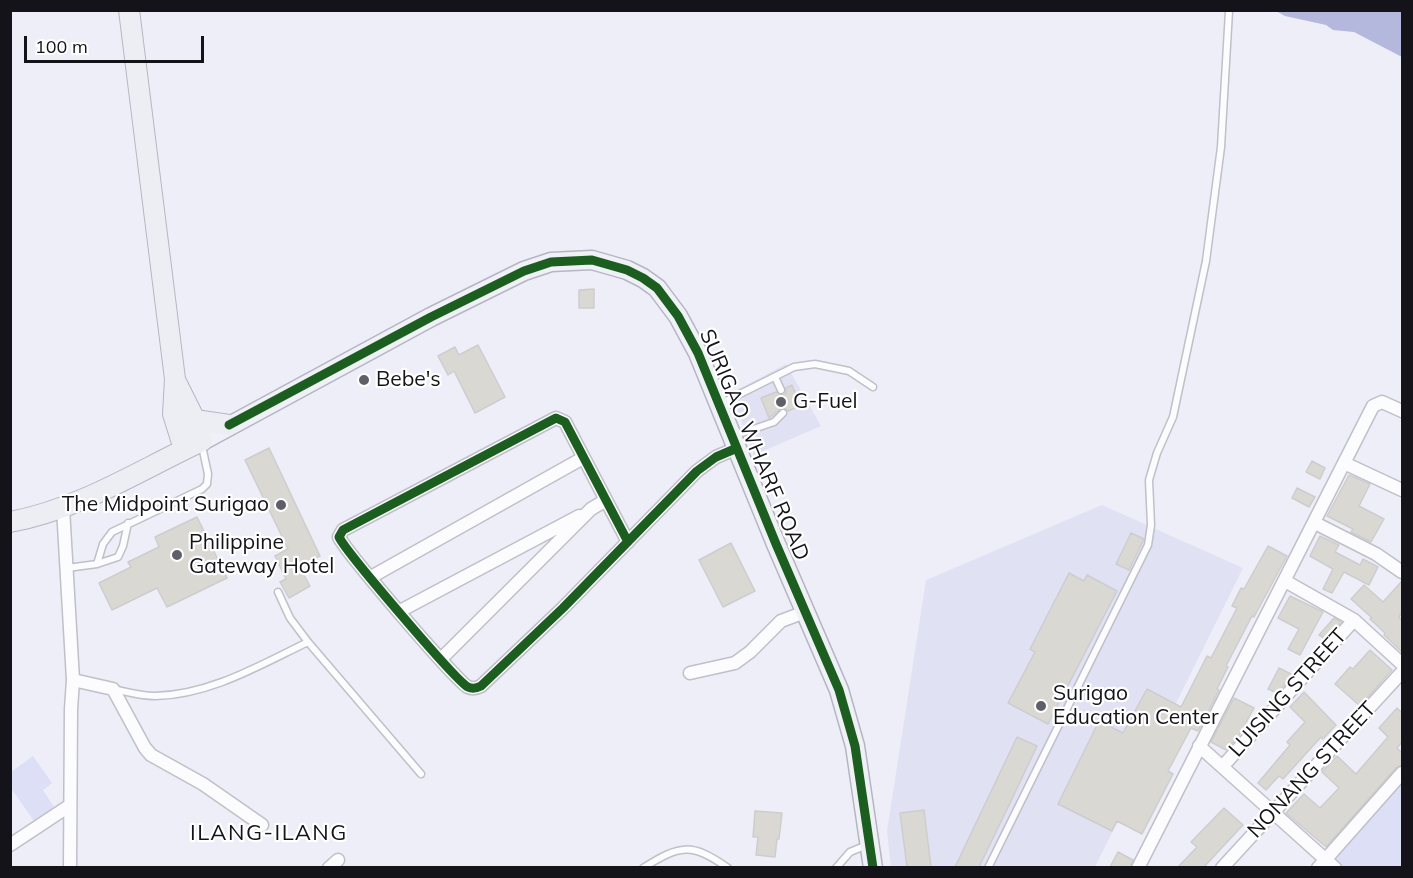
<!DOCTYPE html>
<html>
<head>
<meta charset="utf-8">
<style>
  body { margin:0 }
  #map { position:relative; width:1413px; height:878px; overflow:hidden; background:#edeef8; font-family:Mulish,sans-serif }
  canvas { display:block }
  .frame { position:absolute; inset:0; border:12px solid #131319; pointer-events:none }
  .scale { position:absolute; left:24px; top:36px; width:180px; height:27px; box-sizing:border-box; border:3px solid #131319; border-top:0; padding-left:8px; font-size:18px; line-height:21px; white-space:nowrap; color:#131319; -webkit-text-stroke:4px #fff; paint-order:stroke }
</style>
</head>
<body>
<div id="map">
<canvas width="1413" height="878"></canvas>
<div class="frame"></div>
<div class="scale">100 m</div>
</div>
<script>
const ctx = document.querySelector('canvas').getContext('2d');
ctx.lineJoin = 'round';
function fillPath(path, color) { ctx.fillStyle = color; ctx.fill(path, 'evenodd'); }
function trace(path, color, width, dash) { ctx.strokeStyle = color; ctx.lineWidth = width; ctx.lineCap = dash ? 'butt' : 'round'; ctx.setLineDash(dash || []); ctx.stroke(path); }
function drawText(font, color, halo, rows, align = 'center') {
  ctx.font = font + ' Mulish,sans-serif'; ctx.lineWidth = 4.5; ctx.setLineDash([]); ctx.textBaseline = 'middle'; ctx.strokeStyle = halo; ctx.fillStyle = color; for (const [text, x, y, turn = 0] of rows) {
    ctx.save(); ctx.translate(x, y); ctx.rotate((+turn || 0) * Math.PI / 180); ctx.textAlign = isNaN(turn) ? turn : align; if (halo) ctx.strokeText(text, 0, 0); ctx.fillText(text, 0, 0); ctx.restore();
  }
}
const built = new Path2D(`
  M 786,364 L 821,426 L 754,455 L 731,393 Z
  M 1102,505 L 1243,568 L 1095,867 L 891,868 L 887,831 L 926,580 Z`);
const green = new Path2D(`
  M 33,756 L 52,783 L 43,790 L 54,807 L 34,821 L 11,788 L 11,772 Z
  M 1402,779 L 1402,867 L 1340,867 L 1330,859 Z`);
const water = new Path2D(`
  M 1276,11 L 1402,11 L 1402,57 L 1354,32 L 1333,30 L 1326,25 L 1285,16 Z`);
const building = new Path2D(`
  M 594,289 L 594,308 L 579,308 L 579,290 Z
  M 478,345 L 505,397 L 475,413 L 454,371 L 448,375 L 438,356 L 455,347 L 459,355 Z
  M 792,385 L 800,406 L 788,411 L 785,408 L 781,408 L 769,418 L 761,398 L 776,392 L 783,395 L 786,393 L 786,388 Z
  M 269,448 L 320,556 L 299,566 L 310,586 L 289,598 L 280,582 L 286,579 L 275,556 L 288,549 L 245,460 Z
  M 1312,461 L 1325,468 L 1320,479 L 1306,472 Z
  M 1349,475 L 1370,484 L 1359,506 L 1384,519 L 1371,542 L 1351,532 L 1353,529 L 1327,516 Z
  M 1297,488 L 1315,497 L 1309,507 L 1292,498 Z
  M 197,517 L 227,578 L 167,607 L 157,588 L 112,610 L 99,583 L 131,567 L 128,562 L 159,547 L 155,537 Z
  M 1131,533 L 1144,539 L 1129,570 L 1116,564 Z
  M 1320,536 L 1339,545 L 1335,552 L 1360,565 L 1363,559 L 1378,567 L 1369,585 L 1344,572 L 1332,593 L 1323,589 L 1333,569 L 1310,556 Z
  M 731,543 L 755,591 L 723,607 L 699,560 Z
  M 1268,546 L 1287,556 L 1254,617 L 1252,616 L 1226,666 L 1228,667 L 1217,689 L 1219,690 L 1198,731 L 1191,728 L 1168,771 L 1173,774 L 1142,834 L 1117,821 L 1112,831 L 1058,804 L 1099,721 L 1123,733 L 1147,689 L 1181,707 L 1207,656 L 1211,658 L 1237,608 L 1232,606 L 1241,588 L 1244,589 Z
  M 1069,573 L 1084,581 L 1087,575 L 1117,591 L 1048,724 L 1008,703 L 1035,652 L 1030,649 Z
  M 1402,581 L 1402,612 L 1399,617 L 1402,620 L 1402,652 L 1384,635 L 1385,633 L 1370,619 L 1372,618 L 1351,599 L 1364,585 L 1383,602 Z
  M 1290,596 L 1323,612 L 1300,655 L 1288,649 L 1299,629 L 1278,618 Z
  M 1334,618 L 1341,622 L 1326,639 L 1319,635 Z
  M 1370,650 L 1392,670 L 1360,706 L 1335,684 L 1350,667 L 1353,669 Z
  M 1279,668 L 1293,675 L 1277,693 L 1268,689 Z
  M 1304,692 L 1336,725 L 1323,739 L 1321,737 L 1283,779 L 1279,776 L 1266,790 L 1258,783 L 1290,745 L 1287,742 L 1305,722 L 1290,707 Z
  M 1234,698 L 1254,708 L 1238,737 L 1226,750 L 1211,742 Z
  M 1397,708 L 1402,713 L 1402,742 L 1397,748 L 1402,753 L 1402,765 L 1396,768 L 1326,847 L 1286,813 L 1304,794 L 1320,808 L 1339,788 L 1322,772 L 1337,756 L 1356,774 L 1388,737 L 1379,728 Z
  M 1017,737 L 1037,746 L 1011,801 L 979,867 L 955,867 Z
  M 1224,808 L 1243,825 L 1204,867 L 1178,867 L 1197,847 L 1191,842 Z
  M 924,810 L 931,867 L 907,867 L 900,813 Z
  M 755,811 L 782,813 L 779,839 L 777,839 L 775,857 L 756,855 L 758,837 L 753,837 Z
  M 1118,852 L 1133,860 L 1130,867 L 1110,867 Z`);
const service = new Path2D(`
  M 775,377 L 781,390
  M 720,404 L 794,367 L 815,364 L 849,371 L 873,387
  M 733,436 L 774,422 L 783,413
  M 97,564 L 103,544 L 112,532 L 202,489 L 207,484 L 208,474 L 202,446
  M 67,568 L 97,564 L 118,557 L 123,546 L 128,523
  M 278,592 L 290,618 L 308,642 L 421,774
  M 113,689 C 127,692 141,696 155,696 C 210,695 260,665 308,642
  M 643,868 C 680,845 691,842 728,868
  M 836,868 L 850,852 L 867,845
  M 988,868 L 1148,545 L 1151,525 L 1149,480 L 1157,453 L 1173,417 L 1206,261 L 1221,147 L 1229,11`);
const minor = new Path2D(`
  M 1344,463 L 1402,490
  M 63,508 L 73,680 L 71,709 L 70,868
  M 1315,523 L 1376,554 L 1402,572
  M 628,542 L 565,422 L 556,418 L 343,530 L 339,537 C 346,552 457,682 468,687 C 472,689 477,688 481,686 L 563,608 L 697,471 L 716,457 L 737,448
  M 371,577 L 583,458
  M 1285,581 L 1354,620 L 1402,664
  M 400,611 L 579,516
  M 441,659 L 591,509 L 606,500
  M 690,673 L 735,663 L 750,652 L 781,621 L 805,612
  M 73,680 L 113,689 L 145,748 L 151,755 L 203,784 L 262,825
  M 1199,746 L 1335,868
  M 1223,766 L 1354,620
  M 10,845 L 69,806
  M 329,868 L 338,860
  M 1138,868 L 1373,406 L 1382,402 L 1402,411
  M 1222,868 L 1402,672
  M 1318,868 L 1402,773`);
const primary = new Path2D(`
  M 202,441 L 431,317 L 524,271 L 551,262 L 592,260 L 627,270 L 643,278 L 657,288 L 678,316 L 698,353 L 776,544 L 839,690 L 855,746 L 873,868`);
const trunk = new Path2D(`
  M 129,10 L 175,379 L 173,414 L 184,449
  M 195,420 L 229,425
  M 10,522 C 80,509 138,471 202,441 L 195,420 L 176,382`);
const cycleway = new Path2D(`
  M 229,425 L 431,317 L 524,271 L 551,262 L 592,260 L 627,270 L 643,278 L 657,288 L 678,316 L 698,353 L 776,544 L 839,690 L 855,746 L 873,868
  M 628,542 L 565,422 L 556,418 L 343,530 L 339,537 C 346,552 457,682 468,687 C 472,689 477,688 481,686 L 563,608 L 697,471 L 716,457 L 737,448`);
const markers = [
  [364,380,6,"#5f6067"],
  [781,402,6,"#5f6067"],
  [281,505,6,"#5f6067"],
  [177,555,6,"#5f6067"],
  [1041,706,6,"#5f6067"]
];
const poiNames = [
  ["Bebe's",376,380],
  ["G-Fuel",793,402],
  ["The Midpoint Surigao",269,505,"right"],
  ["Philippine",189,543],
  ["Gateway Hotel",189,567],
  ["Surigao",1053,694],
  ["Education Center",1053,718]
];
const streetNames = [
  ["SURIGAO WHARF ROAD",754,445,67],
  ["LUISING STREET",1288,693,-48],
  ["NONANG STREET",1312,770,-47]
];
const neighbourhoodNames = [
  ["ILANG-ILANG",269,833]
];
fillPath(built, '#e0e2f4');
fillPath(green, '#dcdff5');
fillPath(water, '#b4b8dc');
fillPath(building, '#dad8d3');
trace(building, '#cecdce', 1.5);
trace(service, '#bfc0c8', 9);
trace(minor, '#bfc0c8', 15);
trace(primary, '#b5b6c2', 21);
trace(trunk, '#b5b6c2', 22);
trace(service, '#fcfcfe', 6);
trace(minor, '#fcfcfe', 12);
trace(primary, '#f0f1f6', 18);
trace(trunk, '#eceef4', 20);
trace(cycleway, '#1b5e20', 9);
for (const [x, y, r, color] of markers) { const dot = new Path2D(); dot.arc(x, y, r, 0, 2 * Math.PI); ctx.fillStyle = color; ctx.fill(dot); trace(dot, '#fff', 2); }
drawText('21px', '#131319', '#fff', poiNames, 'left');
drawText('21px', '#131319', '#fff', streetNames);
ctx.letterSpacing = '1.5px';
drawText('22px', '#131319', '#fff', neighbourhoodNames);
ctx.letterSpacing = '0px';
</script>
</body>
</html>
